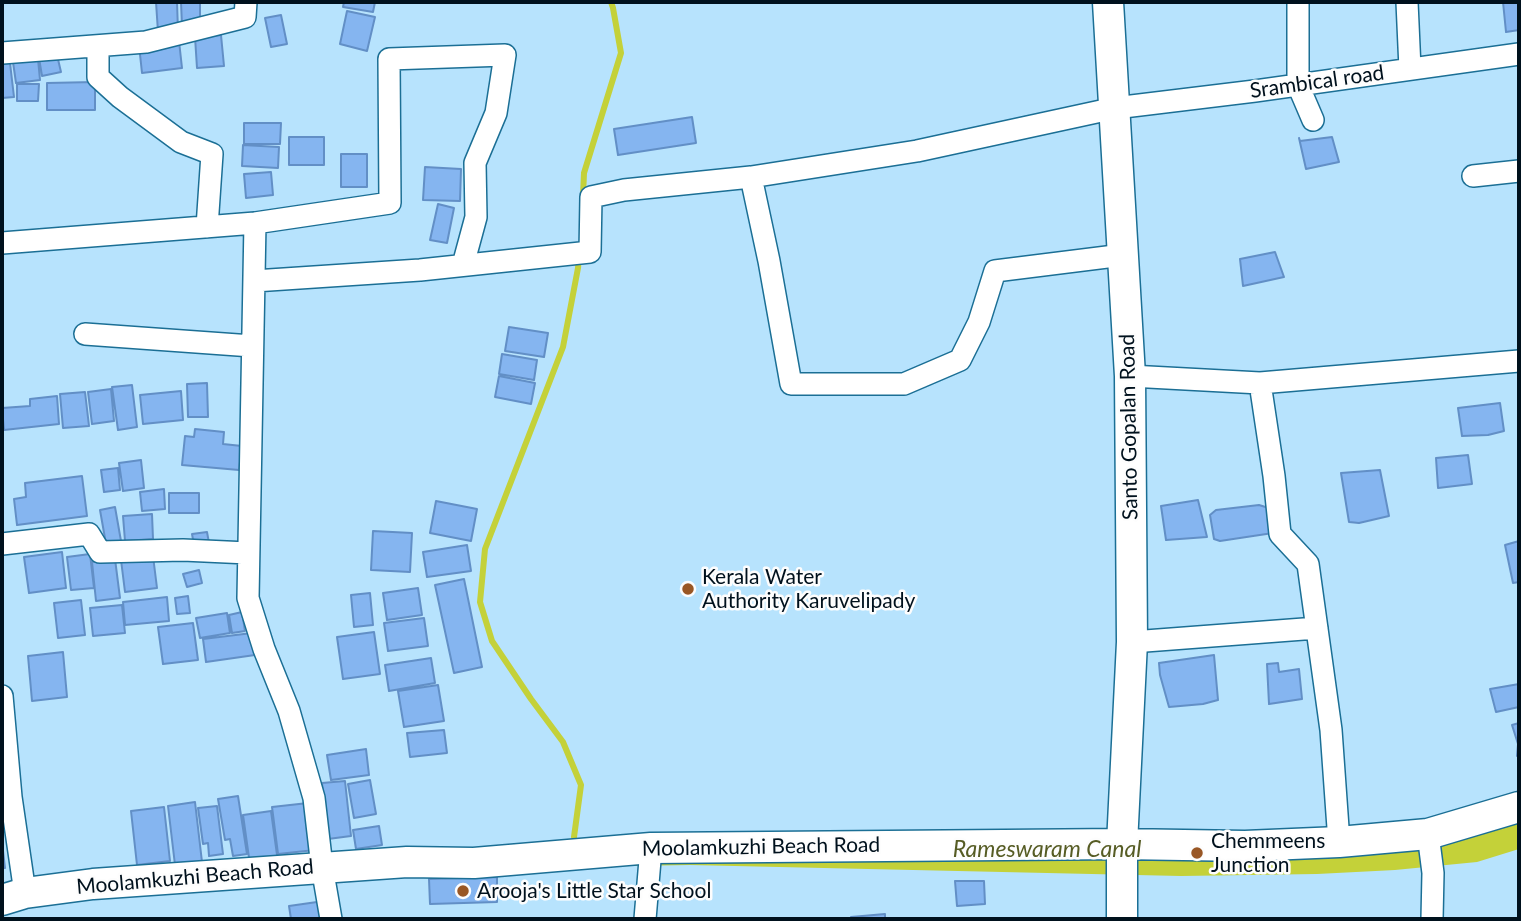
<!DOCTYPE html>
<html>
<head>
<meta charset="utf-8">
<style>
  body { margin:0 }
  #map { position:relative; width:1521px; height:921px; overflow:hidden; background:#b7e3fd; font-family:Lato,sans-serif }
  canvas { display:block }
  .frame { position:absolute; inset:0; border:4px solid #00111d; pointer-events:none }
</style>
</head>
<body>
<div id="map">
<canvas width="1521" height="921"></canvas>
<div class="frame"></div>
</div>
<script>
const ctx = document.querySelector('canvas').getContext('2d');
ctx.lineJoin = 'round';
function fillPath(path, color) { ctx.fillStyle = color; ctx.fill(path, 'evenodd'); }
function trace(path, color, width, dash) { ctx.strokeStyle = color; ctx.lineWidth = width; ctx.lineCap = dash ? 'butt' : 'round'; ctx.setLineDash(dash || []); ctx.stroke(path); }
function drawText(font, color, halo, rows, align = 'center') {
  ctx.font = font + ' Lato,sans-serif'; ctx.lineWidth = 5; ctx.setLineDash([]); ctx.textBaseline = 'middle'; ctx.strokeStyle = halo; ctx.fillStyle = color; for (const [text, x, y, turn = 0] of rows) {
    ctx.save(); ctx.translate(x, y); ctx.rotate((+turn || 0) * Math.PI / 180); ctx.textAlign = isNaN(turn) ? turn : align; if (halo) ctx.strokeText(text, 0, 0); ctx.fillText(text, 0, 0); ctx.restore();
  }
}
const water = new Path2D(`
  M 1519,822 L 1519,849 L 1477,862 L 1395,870 L 1317,874 L 1181,876 L 690,865 L 335,871 L 572,855 L 1101,857 L 1175,860 L 1325,855 Z`);
const stream = new Path2D(`
  M 583,196 L 584,173 L 621,53 L 613,8 L 611,2
  M 574,837 L 581,785 L 563,742 L 531,699 L 492,641 L 480,602 L 485,549 L 563,347 L 578,268 L 579,256`);
const building = new Path2D(`
  M 156,2 L 177,2 L 178,31 L 158,32 Z
  M 181,2 L 200,2 L 200,26 L 182,26 Z
  M 344,2 L 375,2 L 373,12 L 343,7 Z
  M 1503,2 L 1519,2 L 1519,30 L 1506,32 Z
  M 347,11 L 375,17 L 367,51 L 340,44 Z
  M 281,15 L 287,44 L 271,47 L 265,18 Z
  M 221,35 L 224,66 L 197,68 L 195,37 Z
  M 179,41 L 182,68 L 142,73 L 139,45 Z
  M 57,55 L 61,72 L 42,76 L 39,58 Z
  M 38,59 L 40,80 L 16,83 L 13,62 Z
  M 10,63 L 14,97 L 2,98 L 2,64 Z
  M 95,82 L 95,110 L 47,110 L 47,83 Z
  M 17,84 L 39,84 L 38,101 L 17,101 Z
  M 692,117 L 696,143 L 618,155 L 614,129 Z
  M 244,123 L 281,123 L 280,144 L 244,144 Z
  M 289,137 L 324,137 L 324,165 L 289,165 Z
  M 1332,137 L 1339,162 L 1306,169 L 1299,138 L 1300,141 Z
  M 243,145 L 279,147 L 278,168 L 242,166 Z
  M 341,154 L 367,154 L 367,187 L 341,187 Z
  M 425,167 L 461,169 L 460,201 L 423,200 Z
  M 271,172 L 273,195 L 246,198 L 244,174 Z
  M 438,204 L 454,208 L 447,243 L 430,240 Z
  M 1275,252 L 1284,277 L 1243,286 L 1240,259 Z
  M 509,327 L 548,333 L 544,357 L 505,351 Z
  M 502,354 L 537,360 L 534,380 L 499,374 Z
  M 499,376 L 535,383 L 531,404 L 495,397 Z
  M 207,383 L 208,417 L 188,417 L 187,384 Z
  M 132,385 L 137,427 L 118,430 L 112,387 Z
  M 111,389 L 114,421 L 92,424 L 88,392 Z
  M 181,391 L 183,420 L 143,424 L 140,395 Z
  M 85,392 L 89,426 L 63,428 L 60,394 Z
  M 57,396 L 59,424 L 4,430 L 2,408 L 30,406 L 30,399 Z
  M 1500,403 L 1504,431 L 1488,435 L 1462,436 L 1458,408 Z
  M 195,429 L 224,432 L 223,444 L 242,446 L 239,470 L 182,465 L 185,436 L 194,437 Z
  M 1468,455 L 1472,484 L 1438,488 L 1436,458 Z
  M 141,460 L 144,488 L 123,491 L 119,463 Z
  M 118,468 L 120,490 L 104,492 L 101,470 Z
  M 1380,470 L 1389,516 L 1359,523 L 1349,522 L 1341,473 Z
  M 82,476 L 87,516 L 17,525 L 14,499 L 26,497 L 25,483 Z
  M 164,489 L 165,509 L 142,511 L 140,492 Z
  M 169,493 L 199,493 L 199,513 L 169,513 Z
  M 1198,500 L 1207,537 L 1166,540 L 1161,506 Z
  M 436,501 L 477,509 L 471,541 L 430,533 Z
  M 1259,505 L 1272,509 L 1273,533 L 1220,541 L 1214,539 L 1210,515 L 1216,510 Z
  M 115,507 L 121,541 L 106,544 L 100,510 Z
  M 152,514 L 153,539 L 125,541 L 123,516 Z
  M 373,531 L 412,533 L 410,572 L 371,570 Z
  M 207,532 L 209,543 L 194,545 L 192,534 Z
  M 1519,541 L 1519,582 L 1513,583 L 1505,545 Z
  M 467,545 L 471,571 L 427,577 L 423,552 Z
  M 62,552 L 66,588 L 29,593 L 24,557 Z
  M 90,554 L 94,588 L 71,590 L 67,557 Z
  M 153,556 L 157,588 L 125,592 L 121,560 Z
  M 115,559 L 120,598 L 96,601 L 92,562 Z
  M 199,570 L 202,583 L 187,587 L 183,574 Z
  M 464,579 L 482,667 L 454,673 L 435,585 Z
  M 418,588 L 422,615 L 387,620 L 383,593 Z
  M 370,593 L 373,625 L 354,627 L 351,595 Z
  M 188,596 L 190,613 L 177,614 L 175,598 Z
  M 167,597 L 169,621 L 125,625 L 123,602 Z
  M 81,600 L 85,635 L 58,638 L 54,603 Z
  M 122,605 L 125,633 L 93,636 L 90,608 Z
  M 242,612 L 245,631 L 232,633 L 229,615 Z
  M 227,613 L 230,633 L 200,638 L 196,618 Z
  M 424,618 L 428,646 L 388,651 L 384,623 Z
  M 193,623 L 198,660 L 163,664 L 158,627 Z
  M 374,632 L 380,674 L 343,679 L 337,637 Z
  M 252,633 L 255,655 L 206,662 L 203,639 Z
  M 63,652 L 67,697 L 32,701 L 28,656 Z
  M 1214,655 L 1218,700 L 1203,704 L 1169,707 L 1160,675 L 1159,663 Z
  M 431,658 L 435,683 L 389,691 L 385,665 Z
  M 1278,663 L 1279,672 L 1299,669 L 1302,699 L 1269,704 L 1267,664 Z
  M 1519,684 L 1519,707 L 1496,712 L 1490,689 Z
  M 438,685 L 444,721 L 404,727 L 398,691 Z
  M 1519,723 L 1519,756 L 1517,756 L 1518,744 L 1512,725 Z
  M 444,730 L 447,753 L 410,757 L 407,733 Z
  M 366,749 L 369,775 L 331,780 L 327,755 Z
  M 370,780 L 376,814 L 354,818 L 348,784 Z
  M 345,781 L 351,836 L 328,839 L 322,783 Z
  M 238,796 L 247,854 L 233,856 L 230,839 L 225,840 L 218,799 Z
  M 195,802 L 202,862 L 175,865 L 168,806 Z
  M 308,803 L 315,850 L 278,854 L 272,807 Z
  M 217,806 L 223,854 L 209,856 L 208,843 L 203,844 L 198,808 Z
  M 164,807 L 170,861 L 137,865 L 131,811 Z
  M 271,811 L 278,862 L 250,865 L 243,815 Z
  M 379,826 L 382,845 L 356,849 L 353,830 Z
  M 2,842 L 5,868 L 2,868 Z
  M 497,877 L 497,902 L 430,904 L 429,879 Z
  M 955,881 L 984,881 L 985,904 L 957,906 Z
  M 324,901 L 326,919 L 291,919 L 289,906 Z
  M 885,914 L 885,919 L 851,919 L 851,917 Z`);
const street = new Path2D(`
  M 1298,2 L 1298,85 L 1313,120
  M 1407,2 L 1410,69
  M 98,46 L 98,77 L 120,97 L 181,142 L 212,154 L 207,227
  M 2,53 L 146,42 L 245,17 L 246,2
  M 1473,176 L 1519,171
  M 751,177 L 769,261 L 791,384 L 904,384 L 960,360 L 979,322 L 995,271 L 1123,255
  M 255,223 L 248,598 L 264,649 L 289,711 L 314,798 L 322,867 L 331,919
  M 2,243 L 255,223 L 390,203 L 389,59 L 505,55 L 496,113 L 475,163 L 476,217 L 463,265
  M 254,281 L 420,270 L 590,252 L 591,197 L 624,190 L 751,177 L 917,151 L 1115,108 L 1255,91 L 1519,54
  M 85,334 L 252,346
  M 1130,376 L 1260,383 L 1519,361
  M 1260,383 L 1274,476 L 1280,534 L 1308,564 L 1331,730 L 1339,842
  M 2,544 L 89,534 L 100,552 L 183,550 L 248,553
  M 1132,642 L 1317,628
  M 2,696 L 11,797 L 25,893
  M 1428,834 L 1433,873 L 1432,919
  M 645,919 L 651,848`);
const secondary = new Path2D(`
  M 1108,2 L 1130,376 L 1132,642 L 1122,844 L 1122,919
  M 2,900 L 25,893 L 93,884 L 407,862 L 474,863 L 651,848 L 1122,844 L 1245,846 L 1339,842 L 1428,834 L 1519,807`);
const markers = [
  [688,589,7,"#995725"],
  [1197,853,7,"#995725"],
  [463,891,7,"#995725"]
];
const streetNames = [
  ["Srambical road",1317,82,-8],
  ["Santo Gopalan Road",1129,427,-91],
  ["Moolamkuzhi Beach Road",761,847,-1],
  ["Moolamkuzhi Beach Road",195,877,-5]
];
const poiNames = [
  ["Kerala Water",702,577],
  ["Authority Karuvelipady",702,601],
  ["Chemmeens",1211,841],
  ["Junction",1211,865],
  ["Arooja's Little Star School",477,891]
];
const waterNames = [
  ["Rameswaram Canal",1047,850]
];
fillPath(water, '#c4d139');
trace(stream, '#c4d139', 6);
fillPath(building, '#85b5f0');
trace(building, '#628fc6', 2);
trace(street, '#1b6f95', 24);
trace(secondary, '#1b6f95', 33);
trace(street, '#fff', 21);
trace(secondary, '#fff', 30);
for (const [x, y, r, color] of markers) { const dot = new Path2D(); dot.arc(x, y, r, 0, 2 * Math.PI); ctx.fillStyle = color; ctx.fill(dot); trace(dot, '#fdfdfd', 2.5); }
drawText('21px', '#00111d', '#fdfdfd', streetNames);
drawText('21px', '#00111d', '#fdfdfd', poiNames, 'left');
drawText('italic 23px', '#565c24', '#fdfdfd', waterNames);
</script>
</body>
</html>
